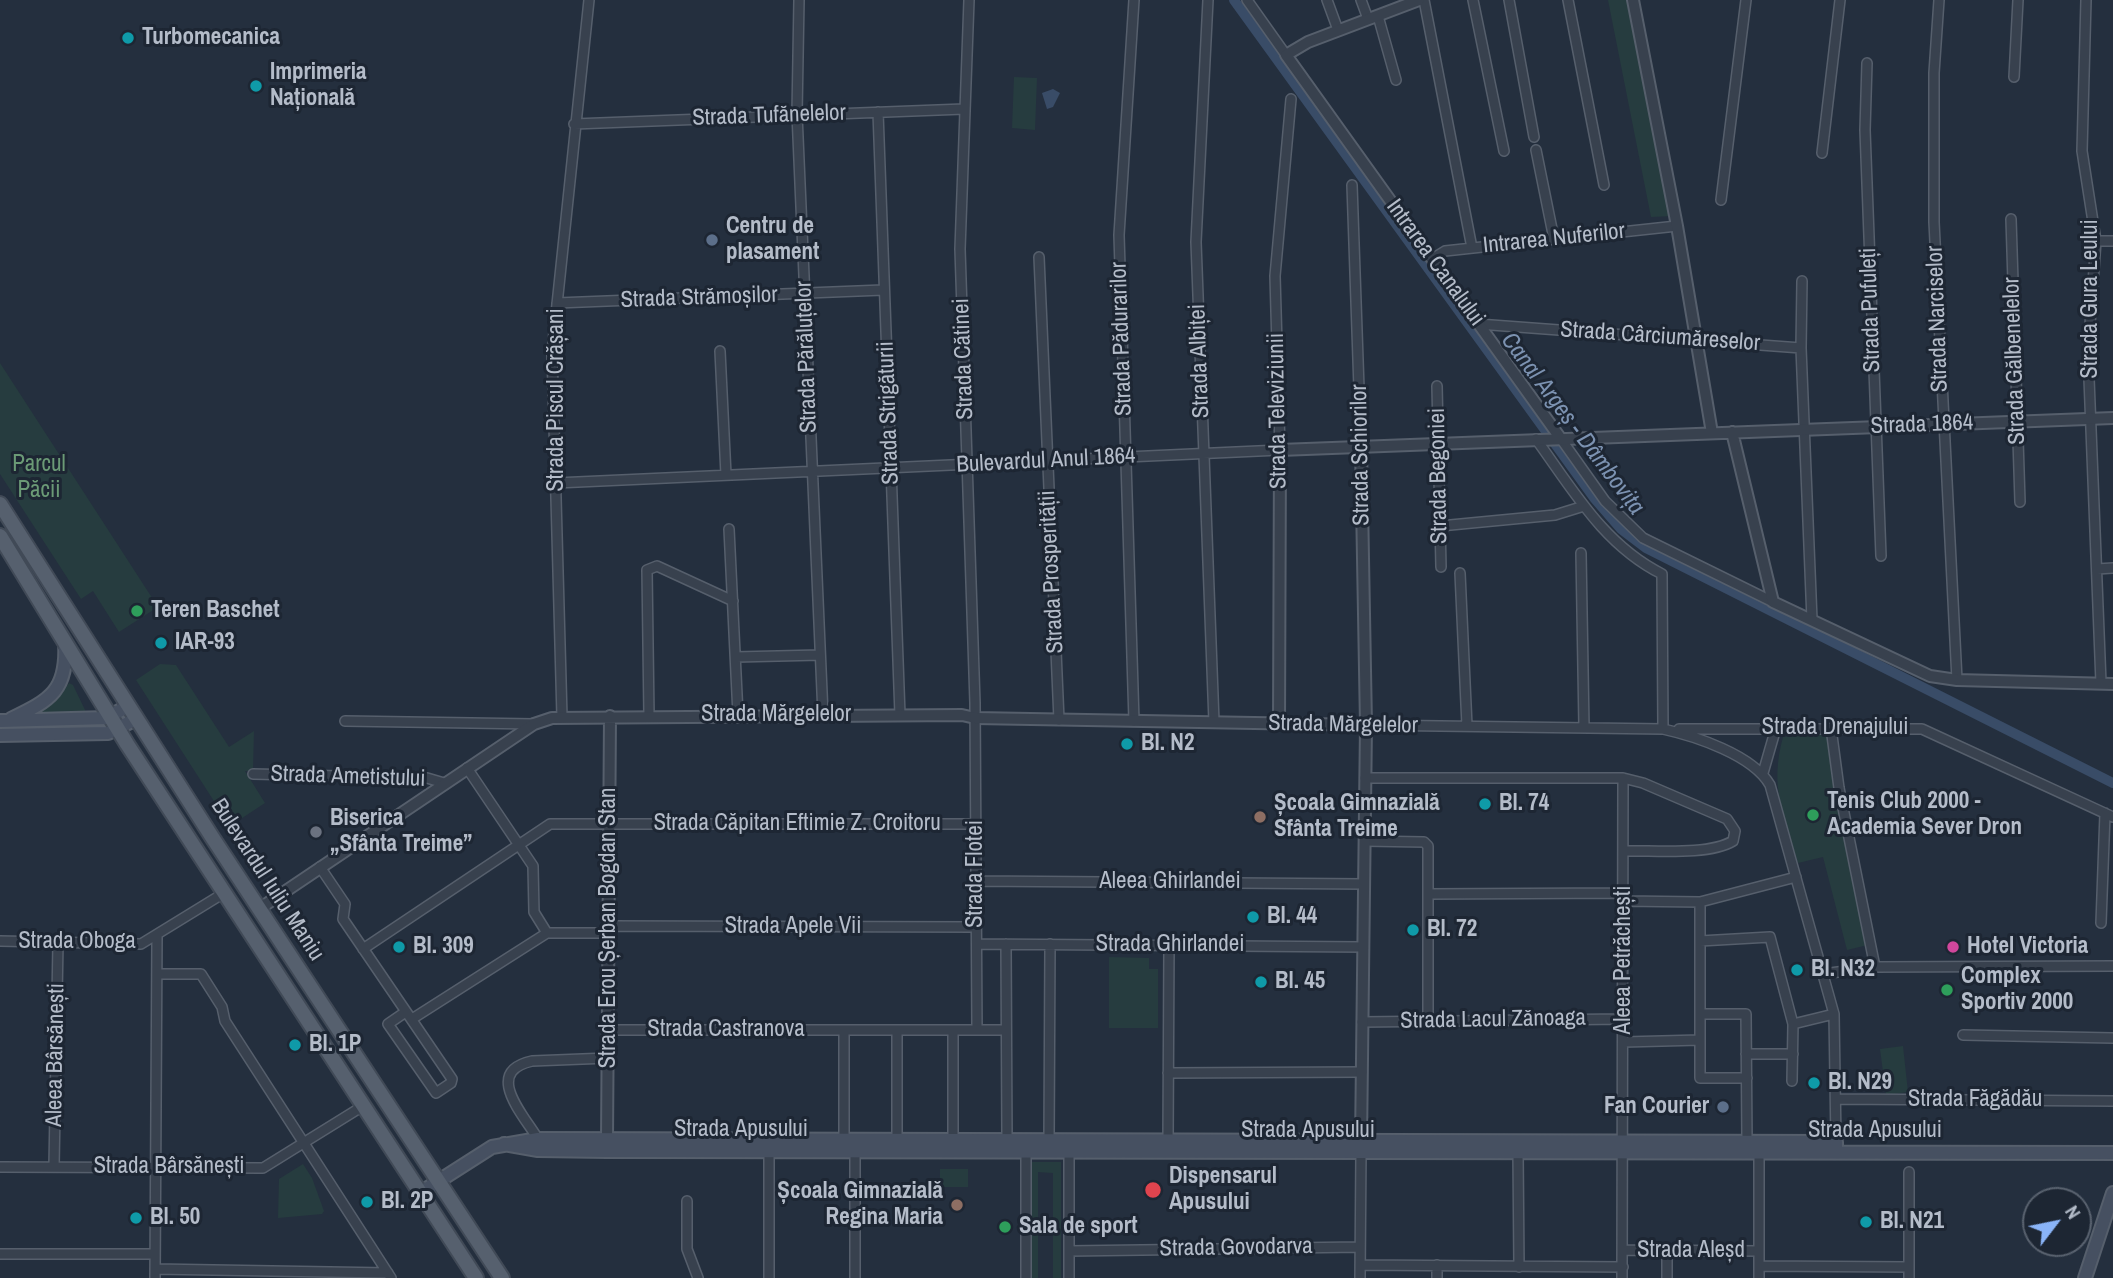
<!DOCTYPE html>
<html>
<head>
<meta charset="utf-8">
<style>
  body { margin:0 }
  #map { position:relative; width:2113px; height:1278px; overflow:hidden; background:#242f3e; font-family:"Archivo Narrow",sans-serif }
  canvas { display:block }
  .north { position:absolute; left:2022px; top:1187px; width:70px; height:70px; box-sizing:border-box; background:#1d2633; border:2px solid #59626f; border-radius:50%; rotate:58deg; font-size:19px; font-weight:700; line-height:28px; text-align:center; color:#b4bcc9 }
  .north::after { content:''; display:block; margin:auto; width:24px; height:32px; background:#8ab4f8; clip-path:polygon(50% 0,100% 100%,50% 72%,0 100%) }
</style>
</head>
<body>
<div id="map">
<canvas width="2113" height="1278"></canvas>
<div class="north">N</div>
</div>
<script>
const ctx = document.querySelector('canvas').getContext('2d');
ctx.lineJoin = 'round';
function fillPath(path, color) { ctx.fillStyle = color; ctx.fill(path, 'evenodd'); }
function trace(path, color, width, dash) { ctx.strokeStyle = color; ctx.lineWidth = width; ctx.lineCap = dash ? 'butt' : 'round'; ctx.setLineDash(dash || []); ctx.stroke(path); }
function drawText(font, color, halo, rows, align = 'center') {
  ctx.font = font + ' "Archivo Narrow",sans-serif'; ctx.lineWidth = 6; ctx.setLineDash([]); ctx.textBaseline = 'middle'; ctx.strokeStyle = halo; ctx.fillStyle = color; for (const [text, x, y, turn = 0] of rows) {
    ctx.save(); ctx.translate(x, y); ctx.rotate((+turn || 0) * Math.PI / 180); ctx.textAlign = isNaN(turn) ? turn : align; if (halo) ctx.strokeText(text, 0, 0); ctx.fillText(text, 0, 0); ctx.restore();
  }
}
const green = new Path2D(`
  M 1608,0 L 1629,0 L 1673,216 L 1651,217 Z
  M 1014,77 L 1037,78 L 1035,130 L 1012,128 Z
  M 0,363 L 158,607 L 119,632 L 93,591 L 81,599 L 0,474 Z
  M 160,664 L 176,665 L 229,747 L 254,731 L 253,771 L 245,771 L 265,803 L 230,826 L 136,680 Z
  M 69,683 L 73,685 L 86,712 L 39,713 L 56,701 Z
  M 1829,733 L 1846,844 L 1853,844 L 1876,943 L 1847,950 L 1823,857 L 1798,863 C 1784,815 1769,788 1783,737 Z
  M 1109,957 L 1149,958 L 1149,969 L 1158,969 L 1158,1028 L 1109,1028 Z
  M 1903,1046 L 1908,1092 L 1886,1095 L 1880,1049 Z
  M 1032,1162 L 1061,1162 L 1061,1278 L 1053,1278 L 1053,1173 L 1038,1172 L 1038,1278 L 1032,1278 Z
  M 303,1164 L 312,1178 L 324,1211 L 322,1214 L 278,1218 L 279,1179 Z
  M 940,1169 L 968,1169 L 968,1187 L 940,1187 Z`);
const water = new Path2D(`
  M 1053,89 L 1060,93 L 1053,107 L 1047,109 L 1042,93 Z`);
const canal = new Path2D(`
  M 1234,0 L 1595,499 L 1621,529 L 1646,548 L 2113,783`);
const minor = new Path2D(`
  M 799,0 L 797,114 L 823,715
  M 969,0 L 960,249 L 975,703 L 977,1030
  M 1208,0 L 1196,242 L 1214,722
  M 1247,0 L 1286,55
  M 1327,0 L 1338,30
  M 1361,0 L 1368,19
  M 1424,0 L 1472,248
  M 1473,0 L 1504,151
  M 1509,0 L 1534,137
  M 1568,0 L 1604,185
  M 1939,0 L 1934,73 L 1934,222 L 1957,680
  M 2086,0 L 2082,151 L 2096,241 L 2088,353 L 2101,683
  M 1378,16 L 1396,80
  M 1867,63 L 1865,130 L 1881,556
  M 2014,77 L 2018,0
  M 878,112 L 900,715
  M 574,124 L 964,109
  M 1536,150 L 1554,239
  M 1822,153 L 1840,0
  M 1352,185 L 1361,447
  M 1721,200 L 1746,0
  M 2011,219 L 2020,502
  M 2096,241 L 2113,241
  M 1039,257 L 1059,720
  M 1432,259 L 1445,251 L 1677,226
  M 1802,281 L 1801,348 L 1812,620
  M 557,303 L 883,290
  M 1478,324 L 1801,348
  M 720,351 L 726,475
  M 1437,386 L 1441,567
  M 1536,439 C 1573,490 1604,545 1662,574 L 1663,729
  M 1561,439 L 1605,501 L 1643,538 L 1773,602
  M 556,483 L 1280,450 L 1275,276 L 1291,99
  M 1440,526 L 1555,515 L 1584,506
  M 729,529 L 738,715
  M 1581,553 L 1584,727
  M 2097,569 L 2113,568
  M 1460,573 L 1467,726
  M 736,657 L 820,655
  M 649,716 L 647,570 L 657,566 L 733,601
  M 562,717 L 552,352 L 589,0
  M 345,721 L 534,724
  M 1134,721 L 1119,235 L 1134,0
  M 1366,725 L 1663,729 C 1695,736 1753,755 1770,785 L 1834,1014 L 1836,1142
  M 1831,728 L 1839,788 L 1875,967
  M 1679,729 L 1922,729 L 2113,817
  M 467,768 L 533,866 L 534,912 L 547,933
  M 1763,773 L 1776,728
  M 253,774 L 427,778 L 444,783
  M 1365,778 L 1623,778 L 1643,783 L 1727,819 L 1735,831 L 1733,841 C 1708,856 1652,850 1624,851
  M 1365,841 L 1424,842 L 1428,846 L 1428,1020
  M 320,867 L 345,904 L 343,919 L 452,1079 L 451,1083 L 436,1093 L 388,1024 L 404,1013
  M 976,881 L 1364,884
  M 1428,894 L 1624,893
  M 1624,901 L 1700,902 L 1796,877
  M 1700,902 L 1700,1078 L 1747,1078
  M 2101,923 L 2105,813
  M 609,926 L 976,927
  M 0,941 L 141,944 L 224,893
  M 1700,941 L 1770,937 L 1793,1024 L 1792,1081
  M 977,944 L 1363,947
  M 1006,944 L 1007,1140
  M 363,949 L 550,824 L 976,824
  M 157,974 L 201,974 L 222,1007 L 225,1021 L 391,1278
  M 1823,974 L 1875,967 L 2113,966
  M 1700,1014 L 1746,1014 L 1747,1142
  M 412,1019 L 547,933 L 609,933
  M 1362,1022 L 1624,1019
  M 1793,1024 L 1834,1014
  M 608,1030 L 1006,1030
  M 897,1030 L 897,1140
  M 1963,1035 L 2113,1038
  M 1624,1042 L 1700,1040
  M 1746,1054 L 1793,1054
  M 1168,1073 L 1362,1072
  M 1836,1099 L 2113,1101
  M 538,1139 C 523,1114 483,1072 532,1061 L 608,1058
  M 844,1140 L 844,1030
  M 953,1140 L 953,1030
  M 1049,1140 L 1050,944
  M 1168,1141 L 1169,944
  M 855,1151 L 855,1278
  M 1026,1151 L 1026,1278
  M 1069,1151 L 1069,1278
  M 1518,1152 L 1519,1267
  M 54,1166 L 58,943
  M 0,1167 L 263,1168 L 363,1106
  M 1909,1172 L 1909,1278
  M 687,1201 L 687,1249 L 698,1278
  M 1623,1250 L 1759,1251
  M 1069,1251 L 1360,1247
  M 1667,1251 L 1667,1278
  M 0,1254 L 155,1254
  M 1360,1265 L 1623,1267
  M 1437,1265 L 1437,1278
  M 1759,1266 L 1909,1267
  M 155,1269 L 388,1273
  M 155,1278 L 157,936
  M 769,1278 L 769,1151
  M 1360,1278 L 1361,1152
  M 1622,1278 L 1623,778
  M 1759,1278 L 1759,1152`);
const tertiary = new Path2D(`
  M 1419,0 L 1308,42 L 1286,55 L 1561,439
  M 1633,0 L 1677,226 L 1712,433
  M 1732,432 L 1773,602 L 1930,676 L 1957,680 L 2113,684
  M 1279,724 L 1280,450 L 2113,418
  M 259,909 L 534,724 L 552,718 L 962,715 L 975,718 L 1366,725
  M 607,1139 L 610,716
  M 1361,1142 L 1366,725 L 1361,447`);
const secondary = new Path2D(`
  M 11,719 C 51,700 68,690 65,642
  M 0,721 L 107,718 L 128,706
  M 0,735 L 108,733 L 136,719
  M 504,1144 L 538,1150 L 607,1151 L 2113,1153
  M 420,1193 L 492,1147 L 538,1139 L 1836,1142 L 1836,1151
  M 2085,1278 L 2113,1193`);
const primary = new Path2D(`
  M 0,504 L 212,837 L 502,1278
  M 0,536 L 127,744 L 476,1278`);
const markers = [
  [128,38,7,"#0f9aa8"],
  [256,86,7,"#0f9aa8"],
  [712,240,7,"#5c6f8a"],
  [137,611,7,"#2e9e5b"],
  [161,643,7,"#0f9aa8"],
  [1127,744,7,"#0f9aa8"],
  [1485,804,7,"#0f9aa8"],
  [1813,815,7,"#2e9e5b"],
  [1260,817,7,"#8d6e63"],
  [316,832,7,"#6b7280"],
  [1253,917,7,"#0f9aa8"],
  [1413,930,7,"#0f9aa8"],
  [399,947,7,"#0f9aa8"],
  [1953,947,7,"#d1479c"],
  [1797,970,7,"#0f9aa8"],
  [1261,982,7,"#0f9aa8"],
  [1947,990,7,"#2e9e5b"],
  [295,1045,7,"#0f9aa8"],
  [1814,1083,7,"#0f9aa8"],
  [1723,1107,7,"#5c6f8a"],
  [1153,1190,9,"#e0444e"],
  [367,1202,7,"#0f9aa8"],
  [957,1205,7,"#8d6e63"],
  [136,1218,7,"#0f9aa8"],
  [1866,1222,7,"#0f9aa8"],
  [1005,1227,7,"#2e9e5b"]
];
const poiNames = [
  ["Turbomecanica",142,38],
  ["Imprimeria",270,73],
  ["Națională",270,99],
  ["Centru de",726,227],
  ["plasament",726,253],
  ["Teren Baschet",151,611],
  ["IAR-93",175,643],
  ["Bl. N2",1141,744],
  ["Tenis Club 2000 -",1827,802],
  ["Academia Sever Dron",1827,828],
  ["Școala Gimnazială",1274,804],
  ["Sfânta Treime",1274,830],
  ["Bl. 74",1499,804],
  ["Biserica",330,819],
  ["„Sfânta Treime”",330,845],
  ["Bl. 44",1267,917],
  ["Bl. 72",1427,930],
  ["Bl. 309",413,947],
  ["Hotel Victoria",1967,947],
  ["Bl. N32",1811,970],
  ["Complex",1961,977],
  ["Sportiv 2000",1961,1003],
  ["Bl. 45",1275,982],
  ["Bl. 1P",309,1045],
  ["Bl. N29",1828,1083],
  ["Fan Courier",1709,1107,"right"],
  ["Dispensarul",1169,1177],
  ["Apusului",1169,1203],
  ["Școala Gimnazială",943,1192,"right"],
  ["Regina Maria",943,1218,"right"],
  ["Bl. 2P",381,1202],
  ["Bl. 50",150,1218],
  ["Bl. N21",1880,1222],
  ["Sala de sport",1019,1227]
];
const streetNames = [
  ["Strada Tufănelelor",769,116,-2],
  ["Intrarea Nuferilor",1554,239,-6],
  ["Intrarea Canalului",1435,263,54],
  ["Strada Strămoșilor",699,298,-2],
  ["Strada Gura Leului",2091,299,-90],
  ["Strada Pufuleți",1871,310,-92],
  ["Strada Narciselor",1938,319,-92],
  ["Strada Cârciumăreselor",1660,337,4],
  ["Strada Pădurarilor",1122,339,-92],
  ["Strada Părăluțelor",807,357,-92],
  ["Strada Cătinei",964,359,-92],
  ["Strada Albiței",1200,361,-92],
  ["Strada Gălbenelelor",2015,361,-92],
  ["Strada Piscul Crășani",557,400,-90],
  ["Strada Televiziunii",1278,411,-91],
  ["Strada Strigăturii",889,413,-92],
  ["Strada 1864",1922,425,-2],
  ["Strada Schiorilor",1361,455,-91],
  ["Bulevardul Anul 1864",1046,461,-3],
  ["Strada Begoniei",1439,476,-91],
  ["Strada Prosperității",1052,572,-93],
  ["Strada Mărgelelor",776,715],
  ["Strada Mărgelelor",1343,725,1],
  ["Strada Drenajului",1835,728],
  ["Strada Ametistului",348,777,2],
  ["Strada Căpitan Eftimie Z. Croitoru",797,824],
  ["Strada Flotei",976,874,-90],
  ["Bulevardul Iuliu Maniu",267,880,57],
  ["Aleea Ghirlandei",1170,882],
  ["Strada Apele Vii",793,927],
  ["Strada Erou Șerban Bogdan Stan",609,928,-90],
  ["Strada Oboga",77,942],
  ["Strada Ghirlandei",1170,945],
  ["Aleea Petrăchești",1624,960,-90],
  ["Strada Lacul Zănoaga",1493,1020,-1],
  ["Strada Castranova",726,1030],
  ["Aleea Bârsănești",56,1055,-89],
  ["Strada Făgădău",1975,1100],
  ["Strada Apusului",741,1130],
  ["Strada Apusului",1308,1131],
  ["Strada Apusului",1875,1131],
  ["Strada Bârsănești",169,1167],
  ["Strada Govodarva",1236,1248,-1],
  ["Strada Aleșd",1691,1251]
];
const parkNames = [
  ["Parcul",39,465],
  ["Păcii",39,491]
];
const waterNames = [
  ["Canal Argeș - Dâmbovița",1572,424,53]
];
fillPath(green, '#263c3f');
fillPath(water, '#394c67');
trace(canal, '#394c67', 10);
trace(minor, '#565f6c', 12);
trace(tertiary, '#565f6c', 14);
trace(secondary, '#565f6c', 16);
trace(primary, '#414a57', 18);
trace(minor, '#38414e', 9);
trace(tertiary, '#38414e', 10);
trace(secondary, '#465061', 12);
trace(primary, '#56606e', 14);
for (const [x, y, r, color] of markers) { const dot = new Path2D(); dot.arc(x, y, r, 0, 2 * Math.PI); ctx.fillStyle = color; ctx.fill(dot); trace(dot, '#1d2633', 2.5); }
drawText('bold 23px', '#b4bcc9', '#1d2633', poiNames, 'left');
drawText('23px', '#b4bcc9', '#1d2633', streetNames);
drawText('23px', '#6b9a76', '#1d2633', parkNames);
drawText('italic 24px', '#7c92b1', '#1d2633', waterNames);
</script>
</body>
</html>
